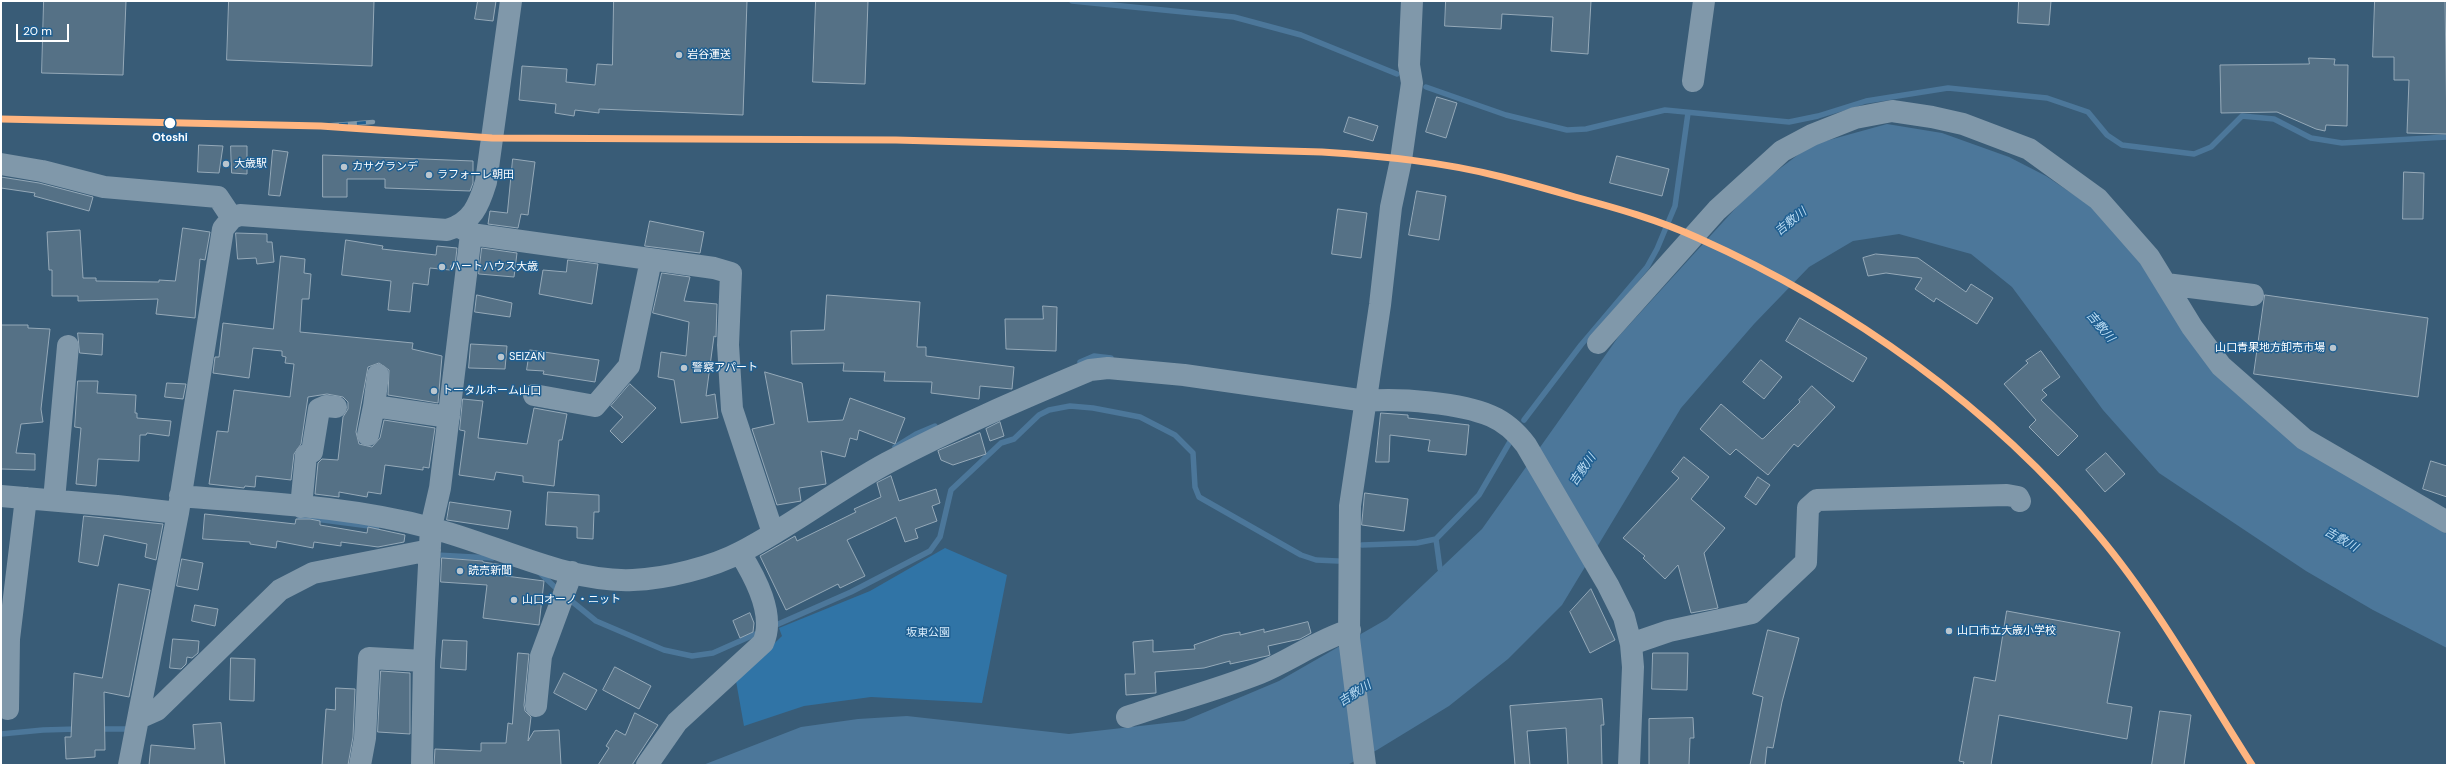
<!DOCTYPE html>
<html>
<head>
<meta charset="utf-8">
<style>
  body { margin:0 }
  #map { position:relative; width:2448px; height:766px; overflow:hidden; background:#395c77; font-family:"DM Sans",sans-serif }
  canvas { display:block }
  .frame { position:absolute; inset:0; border:2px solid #fff; pointer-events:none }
  .scale { position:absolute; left:16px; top:24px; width:53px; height:18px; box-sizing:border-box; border:2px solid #fff; border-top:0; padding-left:5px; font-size:12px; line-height:14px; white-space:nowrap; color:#fff; -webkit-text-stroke:3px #1f5f91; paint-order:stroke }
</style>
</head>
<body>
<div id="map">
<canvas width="2448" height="766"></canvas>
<div class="frame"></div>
<div class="scale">20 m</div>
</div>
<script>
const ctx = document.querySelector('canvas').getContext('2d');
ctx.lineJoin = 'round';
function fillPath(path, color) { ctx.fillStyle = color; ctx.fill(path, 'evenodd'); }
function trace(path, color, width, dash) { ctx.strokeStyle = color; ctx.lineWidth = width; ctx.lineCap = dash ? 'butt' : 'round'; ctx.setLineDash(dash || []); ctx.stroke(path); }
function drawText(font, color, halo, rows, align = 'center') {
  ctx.font = font + ' "DM Sans","Noto Sans JP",sans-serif'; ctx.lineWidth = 3; ctx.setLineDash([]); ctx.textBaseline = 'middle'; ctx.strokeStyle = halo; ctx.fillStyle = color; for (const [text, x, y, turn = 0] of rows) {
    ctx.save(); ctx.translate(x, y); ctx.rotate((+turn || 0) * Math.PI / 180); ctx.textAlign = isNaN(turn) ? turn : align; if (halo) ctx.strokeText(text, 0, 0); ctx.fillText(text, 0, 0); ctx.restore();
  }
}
const green = new Path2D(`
  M 945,548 L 1007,575 L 982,703 L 871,697 L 804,706 L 744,726 L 736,681 L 782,636 L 779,628 L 870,591 Z`);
const water = new Path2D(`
  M 1887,124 L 1942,133 L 2009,157 L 2046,176 L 2092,207 L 2129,246 L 2221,377 L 2372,490 L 2447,534 L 2447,648 L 2373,610 L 2306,571 L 2159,473 L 2103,410 L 2012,287 L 1971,254 L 1899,234 L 1853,241 L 1809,267 L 1754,324 L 1681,408 L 1562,605 L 1508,659 L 1449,706 L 1377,750 L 1347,765 L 703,765 L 801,727 L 858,719 L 907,716 L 1069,734 L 1184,721 L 1279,681 L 1387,619 L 1482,529 L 1619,336 L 1754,188 L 1811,145 Z`);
const stream = new Path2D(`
  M 1072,1 L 1234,17 L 1301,35 L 1397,74
  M 1426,87 L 1506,115 L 1567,130 L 1586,129 L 1665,110 L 1789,122 L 1818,116 L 1866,101 L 1948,88 L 2047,98 L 2088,112 L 2107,135 L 2122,145 L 2194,154 L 2211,147 L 2242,116 L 2274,119 L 2311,138 L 2342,143 L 2447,137
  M 1080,362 L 1094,356 L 1111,358
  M 1524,420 L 1581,345 L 1647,267 L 1657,249 L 1675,206 L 1688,113
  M 895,447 L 916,434 L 935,426
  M 300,517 L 377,527
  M 1362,545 L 1417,543 L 1436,539
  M 436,555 L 492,558
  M 1440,569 L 1436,539 L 1479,495 L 1511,440
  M 539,572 L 559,591
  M 569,599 L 596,621 L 664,650 L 692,656 L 713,653 L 758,633
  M 776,625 L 851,592 L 930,551 L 940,537 L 951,490 L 1001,443 L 1014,439 L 1039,415 L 1049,410 L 1070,406 L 1093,408 L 1140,417 L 1175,435 L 1193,453 L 1195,487 L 1199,497 L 1301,555 L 1316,560 L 1338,561
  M 98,729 L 128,729
  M 1,734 L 43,730 L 77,729`);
const building = new Path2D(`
  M 44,1 L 126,1 L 123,75 L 42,73 Z
  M 229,1 L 374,1 L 372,66 L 227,60 Z
  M 478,1 L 496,1 L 493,21 L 475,19 Z
  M 614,1 L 747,1 L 743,115 L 599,109 L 599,113 L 575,110 L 574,116 L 555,113 L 556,104 L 519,100 L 522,66 L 567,69 L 566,82 L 595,85 L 597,64 L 612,65 Z
  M 816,1 L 868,1 L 865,84 L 813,82 Z
  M 1446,1 L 1591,1 L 1588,54 L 1551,51 L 1553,17 L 1502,14 L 1501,29 L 1445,26 Z
  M 2019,1 L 2051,1 L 2049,25 L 2018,23 Z
  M 2375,1 L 2445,1 L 2447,134 L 2407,133 L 2409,80 L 2394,80 L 2394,57 L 2373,57 Z
  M 2309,58 L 2335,59 L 2334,65 L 2348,65 L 2347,126 L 2326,125 L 2325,131 L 2316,129 L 2277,112 L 2221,113 L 2220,65 L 2309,64 Z
  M 1437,97 L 1457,103 L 1446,138 L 1426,132 Z
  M 1349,117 L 1378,126 L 1373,141 L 1344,132 Z
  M 199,145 L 223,146 L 219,173 L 198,172 Z
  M 231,146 L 247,146 L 247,174 L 232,173 Z
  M 273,150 L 288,152 L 280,196 L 269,195 Z
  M 323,155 L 473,161 L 473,183 L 470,191 L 385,188 L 385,179 L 347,179 L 347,197 L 323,197 Z
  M 1617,156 L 1669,169 L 1662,196 L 1610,183 Z
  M 513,159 L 535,162 L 528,215 L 521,214 L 518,228 L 488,224 L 490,211 L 507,213 Z
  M 2404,172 L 2424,173 L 2423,219 L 2403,219 Z
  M 1,177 L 39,183 L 93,197 L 89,211 L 34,196 L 35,193 L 1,188 Z
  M 1417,191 L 1446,196 L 1439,240 L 1409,235 Z
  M 1338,209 L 1367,213 L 1361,258 L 1332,254 Z
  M 650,221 L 704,232 L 700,253 L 645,246 Z
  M 183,228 L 210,232 L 205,260 L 200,259 L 195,318 L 156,314 L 158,299 L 78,301 L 78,296 L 52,296 L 52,270 L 49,270 L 47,232 L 80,230 L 83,278 L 96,278 L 96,281 L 159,282 L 159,280 L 175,281 Z
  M 236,233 L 267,234 L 267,242 L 272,242 L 274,262 L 257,264 L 256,258 L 238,259 Z
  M 346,240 L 383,246 L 382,249 L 436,255 L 437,246 L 457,248 L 455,266 L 451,265 L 450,270 L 430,268 L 428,285 L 413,283 L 410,312 L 388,310 L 391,281 L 342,275 Z
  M 482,248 L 517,253 L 514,277 L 479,274 Z
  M 1876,254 L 1918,258 L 1966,292 L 1971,284 L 1993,298 L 1977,324 L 1936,298 L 1934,302 L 1915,289 L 1922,278 L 1886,273 L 1868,276 L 1863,258 Z
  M 281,256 L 305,259 L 304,273 L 311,274 L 309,299 L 302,299 L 300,332 L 413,343 L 412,349 L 442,356 L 438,403 L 388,395 L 389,370 L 379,363 L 368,367 L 356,432 L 359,444 L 372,447 L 380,438 L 384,420 L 435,428 L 429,468 L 423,467 L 423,470 L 385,465 L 381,494 L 368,492 L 367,497 L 339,492 L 339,497 L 315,494 L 318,463 L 322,459 L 338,460 L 343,417 L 348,409 L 348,402 L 343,397 L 327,394 L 308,397 L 301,444 L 294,454 L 291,480 L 256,476 L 255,487 L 245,486 L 244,488 L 209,484 L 217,431 L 228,432 L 234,390 L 290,397 L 294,364 L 285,363 L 286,357 L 282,356 L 282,351 L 253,348 L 249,378 L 213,373 L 215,357 L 219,357 L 223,323 L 273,329 Z
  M 568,260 L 598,264 L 592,304 L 539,294 L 543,270 L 566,272 Z
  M 662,273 L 690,277 L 684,301 L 717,304 L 716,337 L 714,336 L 706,396 L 715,394 L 718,418 L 681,423 L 674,380 L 658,377 L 661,352 L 686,356 L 689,322 L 653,313 Z
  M 477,295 L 512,303 L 510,317 L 475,312 Z
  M 827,295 L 920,302 L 917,347 L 926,347 L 926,356 L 1014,367 L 1012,389 L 980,386 L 979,399 L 931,393 L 932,382 L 884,381 L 885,372 L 843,371 L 844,363 L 792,364 L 791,331 L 824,330 Z
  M 2265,295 L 2428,318 L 2418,397 L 2254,374 Z
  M 1043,306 L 1057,307 L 1056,351 L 1006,349 L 1005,319 L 1043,319 Z
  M 1800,318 L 1867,358 L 1853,382 L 1786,341 Z
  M 1,325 L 28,325 L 28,328 L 50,329 L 41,409 L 43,422 L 21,424 L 16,453 L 35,454 L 35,470 L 1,469 Z
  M 78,333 L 103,334 L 102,355 L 80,353 Z
  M 471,344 L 507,346 L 505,369 L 469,368 Z
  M 530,350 L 599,360 L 595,382 L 543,374 L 544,371 L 527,370 Z
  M 2041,351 L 2060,377 L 2042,390 L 2047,395 L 2041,400 L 2078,436 L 2058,456 L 2029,427 L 2036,420 L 2004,384 L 2028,363 L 2026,361 Z
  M 1761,360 L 1782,377 L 1764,399 L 1743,382 Z
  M 765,372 L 802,383 L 808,422 L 843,420 L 850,398 L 905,418 L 895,444 L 859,430 L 857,440 L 850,438 L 845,457 L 821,451 L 826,484 L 799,488 L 801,501 L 777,505 L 752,429 L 774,424 Z
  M 78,381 L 98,381 L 97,393 L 136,395 L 135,413 L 137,413 L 137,418 L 171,421 L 169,436 L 147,433 L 146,435 L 140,435 L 139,461 L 98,459 L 96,486 L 76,484 L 81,428 L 75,427 Z
  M 167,383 L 186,384 L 183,399 L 165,397 Z
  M 630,384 L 656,408 L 622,443 L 610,431 L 623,417 L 611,406 Z
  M 1812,386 L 1835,407 L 1798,447 L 1794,444 L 1768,475 L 1736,449 L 1730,455 L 1700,429 L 1721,404 L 1762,439 L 1764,438 L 1800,402 L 1799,400 Z
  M 463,399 L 483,401 L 478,438 L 527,444 L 534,408 L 567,414 L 562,440 L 559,440 L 554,486 L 523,482 L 523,476 L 496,472 L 494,480 L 459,475 L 465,431 L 460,430 Z
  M 1381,413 L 1408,415 L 1408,418 L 1469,425 L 1466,455 L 1428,451 L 1430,440 L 1390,435 L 1389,462 L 1376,462 Z
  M 1000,422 L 1004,436 L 990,441 L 986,429 Z
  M 980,433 L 986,454 L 953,465 L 941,460 L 938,451 Z
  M 2106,453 L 2125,474 L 2105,492 L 2086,470 Z
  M 1684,457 L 1709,477 L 1691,499 L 1725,528 L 1704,553 L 1718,608 L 1691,613 L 1678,565 L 1665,579 L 1643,558 L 1645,556 L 1623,538 L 1679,478 L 1672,472 Z
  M 2431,461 L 2447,466 L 2447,497 L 2423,489 Z
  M 891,476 L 899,501 L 936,489 L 940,503 L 932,506 L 937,521 L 915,529 L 918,538 L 905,542 L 896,517 L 847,540 L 865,576 L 840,588 L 838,584 L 786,610 L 760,556 L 795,536 L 797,541 L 856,512 L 854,509 L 881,497 L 877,483 Z
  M 1758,477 L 1770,485 L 1756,505 L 1745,497 Z
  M 548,492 L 599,495 L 599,512 L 594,512 L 593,539 L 577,538 L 577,527 L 546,525 Z
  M 1365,493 L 1408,499 L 1404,531 L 1362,525 Z
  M 450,502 L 511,511 L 508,529 L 447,520 Z
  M 205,514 L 295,524 L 296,519 L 310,519 L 320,521 L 320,525 L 367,533 L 368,527 L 405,535 L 404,542 L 378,547 L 341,542 L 341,546 L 314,542 L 313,548 L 277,541 L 276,548 L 250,544 L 250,542 L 203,539 Z
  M 84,516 L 163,524 L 156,560 L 145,557 L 147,544 L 104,535 L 98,566 L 79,562 Z
  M 442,558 L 483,561 L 483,562 L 503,565 L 507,566 L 506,576 L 544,581 L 539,625 L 483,618 L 487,585 L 441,582 Z
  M 182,559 L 203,563 L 198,590 L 177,586 Z
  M 119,584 L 150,590 L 129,697 L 104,692 L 105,750 L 95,750 L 95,757 L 66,759 L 65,737 L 71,737 L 74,673 L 102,678 Z
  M 1591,589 L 1615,640 L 1590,653 L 1570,612 Z
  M 195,605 L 218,609 L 215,626 L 192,621 Z
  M 2007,611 L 2120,632 L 2107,703 L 2132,707 L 2127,739 L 1999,715 L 1991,765 L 1963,765 L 1964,762 L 1959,761 L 1974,677 L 1995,681 Z
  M 750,613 L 754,623 L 753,632 L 740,638 L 733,621 Z
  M 1308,622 L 1311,633 L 1300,639 L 1268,646 L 1270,655 L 1267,656 L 1230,664 L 1230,661 L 1204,668 L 1155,672 L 1156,693 L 1126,695 L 1125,674 L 1135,674 L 1133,642 L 1153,640 L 1153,652 L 1195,649 L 1194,645 L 1223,635 L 1240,632 L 1240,635 L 1264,629 L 1264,632 Z
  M 1768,630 L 1799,638 L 1782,702 L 1773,748 L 1767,747 L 1765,765 L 1750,765 L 1763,697 L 1753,694 Z
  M 173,639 L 199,641 L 198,653 L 192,658 L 187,657 L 186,664 L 181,669 L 170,668 Z
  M 443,640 L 467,641 L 466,670 L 441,668 Z
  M 518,653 L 529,654 L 524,705 L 525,711 L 531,717 L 528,741 L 534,731 L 559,730 L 561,765 L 434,765 L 435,749 L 481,751 L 481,743 L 506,743 L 508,723 L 512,724 Z
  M 1653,653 L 1688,653 L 1687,690 L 1652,689 Z
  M 231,658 L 255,659 L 254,701 L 230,700 Z
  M 615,667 L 651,686 L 639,709 L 603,690 Z
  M 381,671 L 410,673 L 410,734 L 378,732 Z
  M 564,673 L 597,690 L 586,710 L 554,693 Z
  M 336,688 L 355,689 L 353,737 L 348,765 L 322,765 L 326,709 L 335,710 Z
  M 1602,699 L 1604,725 L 1601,725 L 1602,765 L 1568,765 L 1566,728 L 1527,731 L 1530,765 L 1515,765 L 1510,706 Z
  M 2160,711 L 2191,715 L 2184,765 L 2152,765 Z
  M 635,713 L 658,725 L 632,765 L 598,765 L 609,748 L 606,746 L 616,730 L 625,735 Z
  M 1693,718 L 1694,738 L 1690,738 L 1689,765 L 1649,765 L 1649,719 Z
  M 221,723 L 225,765 L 149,765 L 151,745 L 195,749 L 193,725 Z`);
const minor = new Path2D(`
  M 1693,81 L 1704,1
  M 1,164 L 42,171 L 104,187 L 218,197 L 232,218
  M 460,227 L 471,234 L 714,268 L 731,273 L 728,345 L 732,409 L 773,533
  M 2166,284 L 2253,295
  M 1598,343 L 1717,210 L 1782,151 L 1812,135 L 1855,118 L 1892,111 L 1932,117 L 1963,124 L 2029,149 L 2098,199 L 2149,257 L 2192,327 L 2221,366 L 2304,439 L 2447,522
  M 378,375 L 374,406 L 449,417
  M 534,395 L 595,406 L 629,366 L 651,260
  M 368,435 L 374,406
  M 1,496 L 117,506 L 178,513
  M 180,496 C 263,503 349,506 431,528 C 495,544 566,583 633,580 C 665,579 713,567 741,552 C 791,526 837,490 887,463 C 953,428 1021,399 1090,370 L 1108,368 L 1184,375 L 1366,401 C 1400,398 1461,403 1491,416 C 1505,422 1517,433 1526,445 L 1608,585 L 1624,617 L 1631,644 L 1633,667 L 1629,765
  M 54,500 L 68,346
  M 301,507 L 306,455 L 312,452 L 319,409 L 326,406 L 336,407
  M 1631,644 L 1669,631 L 1752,613 L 1806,562 L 1808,508 L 1817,500 L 2007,495 L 2018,497 L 2020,501
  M 536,706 L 541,656 L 572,572
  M 8,709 L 9,639 L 26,498
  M 1127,717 C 1171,702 1217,690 1260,673 C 1291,660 1318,640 1350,630
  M 139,718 L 157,710 L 280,590 L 313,573 L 430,550
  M 129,765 L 178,513 L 223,229 L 232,218 L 240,215 L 447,230 C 472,223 479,205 486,182 L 511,1
  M 360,765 L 365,738 L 369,658 L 424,661
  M 422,765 L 424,661 L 431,527 L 440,488 L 471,234
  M 647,765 L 677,722 L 763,643 C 776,615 755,577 740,553
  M 1365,765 L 1349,638 L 1350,506 L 1380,305 L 1391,207 L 1401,160 L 1412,83 L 1409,65 L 1412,1`);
const rail = new Path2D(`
  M 321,126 L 373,122`);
const rail1 = new Path2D(`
  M 1,119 L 321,126 L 492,138 L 896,140 L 1322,152 C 1382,156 1444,162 1502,177 C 1526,183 1551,190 1575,197 C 1616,208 1659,220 1698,238 C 1850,306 1992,407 2099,536 C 2156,604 2204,690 2252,765`);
const markers = [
  [679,55,4,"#bac6cf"],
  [170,123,6,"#fff"],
  [226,164,4,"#bac6cf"],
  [344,167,4,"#bac6cf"],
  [429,175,4,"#bac6cf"],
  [442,267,4,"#bac6cf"],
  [2333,348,4,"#bac6cf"],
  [501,357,4,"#bac6cf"],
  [684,368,4,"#bac6cf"],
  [434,391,4,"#bac6cf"],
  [460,571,4,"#bac6cf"],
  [514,600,4,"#bac6cf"],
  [1949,631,4,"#bac6cf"]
];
const poiNames = [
  ["岩谷運送",687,55],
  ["大歳駅",234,164],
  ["カサグランデ",352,167],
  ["ラフォーレ朝田",437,175],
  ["ハートハウス大歳",450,267],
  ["山口青果地方卸売市場",2325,348,"right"],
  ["SEIZAN",509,357],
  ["警察アパート",692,368],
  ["トータルホーム山口",442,391],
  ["読売新聞",468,571],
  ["山口オーノ・ニット",522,600],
  ["山口市立大歳小学校",1957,631]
];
const stopNames = [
  ["Otoshi",170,138]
];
const parkNames = [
  ["坂東公園",928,633]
];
const waterNames = [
  ["吉敷川",1791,222,-39],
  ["吉敷川",2100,327,50],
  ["吉敷川",1583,470,-55],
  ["吉敷川",2341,540,30],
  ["吉敷川",1355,694,-32]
];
fillPath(green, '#3074a6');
fillPath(water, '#4c779a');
trace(stream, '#4c779a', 5.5);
fillPath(building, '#557186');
trace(building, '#95a9b8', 1);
trace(minor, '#8098aa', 22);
trace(rail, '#8098a9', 4.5);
trace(rail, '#1f5f91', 3, [9]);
trace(rail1, '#ffb580', 7);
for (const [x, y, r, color] of markers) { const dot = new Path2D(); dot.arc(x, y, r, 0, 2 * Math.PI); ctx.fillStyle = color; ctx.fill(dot); trace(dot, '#1f5f91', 1.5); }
drawText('11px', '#fff', '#1f5f91', poiNames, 'left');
drawText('bold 11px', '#fff', '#1f5f91', stopNames);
drawText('11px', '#d5eafa', '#1f5f91', parkNames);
drawText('italic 12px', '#bcddf4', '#1f5f91', waterNames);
</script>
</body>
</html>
